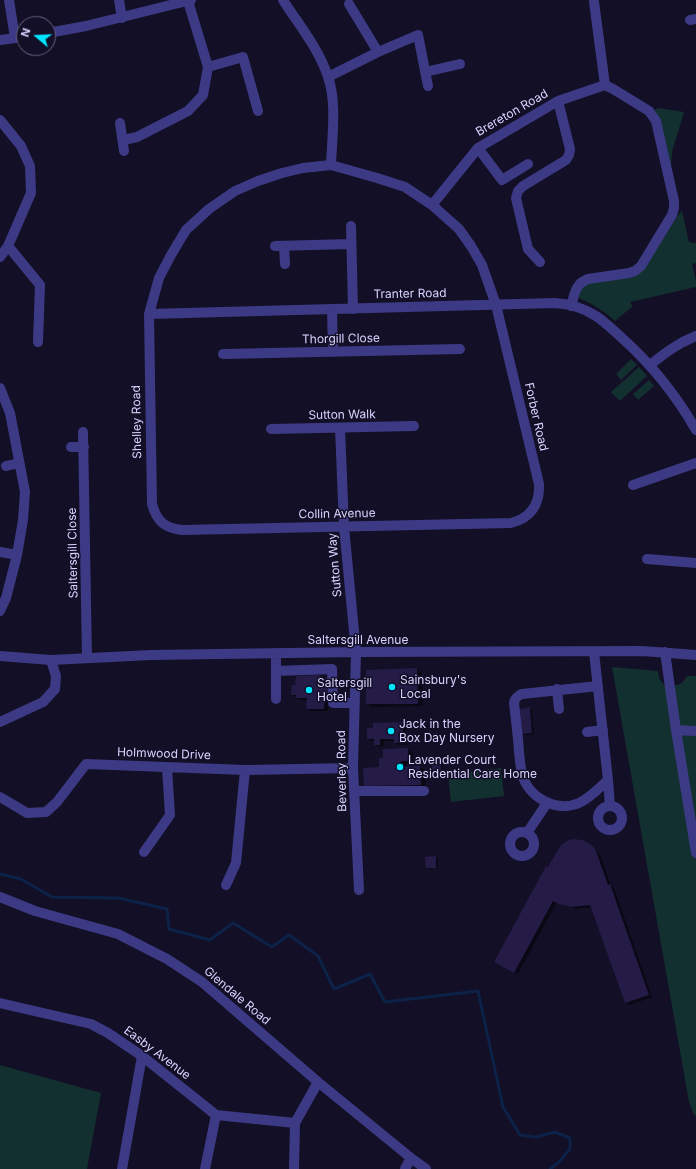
<!DOCTYPE html>
<html>
<head>
<meta charset="utf-8">
<style>
  body { margin:0 }
  #map { position:relative; width:696px; height:1169px; overflow:hidden; background:#130f26; font-family:Inter,sans-serif }
  canvas { display:block }
  .north { position:absolute; left:16px; top:16px; width:40px; height:40px; box-sizing:border-box; background:#130f26; border:1px solid #625e7d; border-radius:50%; rotate:289deg; font-size:11px; font-weight:700; line-height:16px; text-align:center; color:#d9d4ff }
  .north::after { content:''; display:block; margin:auto; width:14px; height:18px; background:#00e5ff; clip-path:polygon(50% 0,100% 100%,50% 72%,0 100%) }
</style>
</head>
<body>
<div id="map">
<canvas width="696" height="1169"></canvas>
<div class="north">N</div>
</div>
<script>
const ctx = document.querySelector('canvas').getContext('2d');
ctx.lineJoin = 'round';
function fillPath(path, color) { ctx.fillStyle = color; ctx.fill(path, 'evenodd'); }
function trace(path, color, width, dash) { ctx.strokeStyle = color; ctx.lineWidth = width; ctx.lineCap = dash ? 'butt' : 'round'; ctx.setLineDash(dash || []); ctx.stroke(path); }
function drawText(font, color, halo, rows, align = 'center') {
  ctx.font = font + ' Inter,sans-serif'; ctx.lineWidth = 3; ctx.setLineDash([]); ctx.textBaseline = 'middle'; ctx.strokeStyle = halo; ctx.fillStyle = color; for (const [text, x, y, turn = 0] of rows) {
    ctx.save(); ctx.translate(x, y); ctx.rotate((+turn || 0) * Math.PI / 180); ctx.textAlign = isNaN(turn) ? turn : align; if (halo) ctx.strokeText(text, 0, 0); ctx.fillText(text, 0, 0); ctx.restore();
  }
}
const green = new Path2D(`
  M 658,108 L 684,112 L 672,152 L 671,168 L 654,110 Z
  M 682,211 L 689,242 L 696,243 L 696,263 L 692,264 L 696,281 L 696,287 L 630,302 L 633,306 L 615,321 C 604,311 593,304 579,298 L 579,295 L 584,284 L 644,269 L 678,215 Z
  M 631,359 L 637,365 L 621,380 L 616,374 Z
  M 639,367 L 647,376 L 620,401 L 611,392 Z
  M 649,380 L 654,386 L 638,400 L 633,394 Z
  M 612,667 L 658,671 L 659,678 L 664,685 C 675,686 681,687 687,676 L 696,676 L 696,1116 L 693,1113 L 689,1102 Z
  M 501,768 L 504,796 L 451,802 L 448,774 Z
  M 0,1065 L 101,1093 L 87,1169 L 0,1169 Z`);
const shadow = new Path2D(`
  M 417,669 L 422,673 L 423,706 L 372,707 L 367,703 Z
  M 320,676 L 324,680 L 327,679 L 331,682 L 328,699 L 328,711 L 311,711 L 307,709 L 308,700 L 300,700 L 292,695 L 296,686 Z
  M 529,708 L 532,710 L 534,734 L 526,735 L 523,734 L 521,709 Z
  M 402,723 L 406,725 L 407,745 L 399,745 L 395,743 L 395,741 L 384,741 L 384,746 L 379,747 L 375,744 L 375,741 L 372,741 L 368,739 L 374,729 Z
  M 407,749 L 413,753 L 413,764 L 406,764 L 406,768 L 420,767 L 426,771 L 426,788 L 370,788 L 364,785 L 380,768 Z
  M 440,758 L 443,759 L 443,774 L 436,774 L 433,773 Z
  M 592,846 L 600,854 L 611,886 L 614,888 L 652,997 L 630,1005 L 626,1003 L 592,907 L 576,909 L 564,905 L 557,902 L 518,974 L 496,962 Z
  M 436,857 L 438,859 L 438,868 L 429,869 L 427,867 Z`);
const stream = new Path2D(`
  M 0,874 L 21,879 L 52,897 L 118,898 L 167,909 L 169,929 L 210,940 L 233,923 L 272,947 L 289,935 L 318,956 L 334,989 L 370,974 L 385,1002 L 478,991 L 503,1107 L 520,1135 L 536,1137 L 555,1132 L 570,1138 L 570,1149 L 558,1163 L 550,1169`);
const building = new Path2D(`
  M 417,668 L 418,704 L 366,704 L 366,670 Z
  M 320,675 L 321,679 L 327,678 L 327,697 L 325,697 L 324,709 L 306,709 L 307,698 L 295,698 L 296,695 L 291,695 L 292,685 L 295,685 L 296,676 Z
  M 530,707 L 532,733 L 522,734 L 520,709 Z
  M 403,722 L 403,743 L 394,743 L 394,739 L 380,739 L 380,745 L 374,745 L 374,739 L 367,739 L 367,728 L 373,728 L 373,723 Z
  M 408,748 L 408,761 L 401,761 L 401,767 L 420,766 L 421,785 L 364,786 L 363,768 L 379,767 L 379,758 L 383,758 L 383,749 Z
  M 432,757 L 441,757 L 441,773 L 432,773 Z
  M 572,839 L 583,840 L 593,846 L 596,851 L 608,885 L 610,884 L 649,995 L 625,1003 L 590,905 L 571,907 L 559,904 L 553,901 L 514,973 L 494,962 L 546,866 L 548,867 L 559,848 L 562,844 L 567,841 Z
  M 436,856 L 436,868 L 426,868 L 425,857 Z`);
const minor = new Path2D(`
  M 9,0 L 15,38
  M 119,0 L 122,18
  M 283,0 C 299,25 319,49 328,77 C 337,102 332,138 331,165
  M 594,2 L 605,85
  M 349,4 L 378,52
  M 690,20 L 696,19
  M 48,33 L 86,26 L 191,0
  M 0,40 L 24,37
  M 208,67 L 243,57 L 258,111
  M 425,72 L 460,64
  M 328,77 L 378,52 L 418,35 L 428,86
  M 0,120 L 21,146 L 30,166 L 31,193 L 8,246 L 0,257
  M 120,123 L 124,151
  M 123,140 L 137,137 L 188,111 L 203,95 L 208,67 L 188,1
  M 478,148 L 502,180 L 528,164
  M 331,165 L 377,178 L 405,187 L 432,205 L 459,229 L 471,246 L 482,265 L 496,305 L 539,484 C 540,504 531,518 511,523 L 182,530 C 165,528 157,522 152,504 L 149,314 L 159,278 L 171,255 L 186,230 L 209,209 L 235,191 L 258,181 L 282,173 L 303,168 Z
  M 432,205 L 478,148 L 558,101 L 605,85
  M 351,226 L 353,309
  M 8,246 L 40,285 L 38,342
  M 275,246 L 351,244
  M 284,246 L 285,264
  M 540,262 L 528,249 L 516,198 L 518,191 L 523,186 L 566,160 L 569,155 L 570,149 L 558,101
  M 571,306 C 575,293 575,284 588,279 L 629,273 L 635,271 L 641,266 L 672,215 L 674,208 L 674,201 L 656,121 L 649,111 L 613,89 L 605,85
  M 332,309 L 333,352
  M 149,314 L 555,303 C 569,304 584,308 596,316 C 605,322 613,330 622,338 C 651,364 676,395 696,430
  M 223,354 L 460,349
  M 650,365 C 665,353 678,343 696,336
  M 0,388 L 10,413 L 25,492 L 23,520 L 17,555 L 6,598 L 0,611
  M 340,428 L 344,527 L 356,652 L 353,768 L 359,890
  M 271,429 L 414,426
  M 83,432 L 87,658
  M 71,447 L 84,447
  M 6,466 L 19,463
  M 633,485 L 696,463
  M 0,552 L 17,555
  M 647,559 L 696,563
  M 594,652 C 599,695 603,737 608,780 C 599,788 590,798 579,803 C 556,813 527,797 522,773 C 520,766 520,759 519,752 C 518,736 516,720 514,703 C 515,698 517,696 522,694 L 598,686
  M 665,652 L 676,730 L 696,853
  M 276,653 L 276,671 L 332,669 L 333,703 L 355,703
  M 0,656 L 51,660 L 151,655 L 356,652 L 642,651 L 696,655
  M 276,671 L 276,699
  M 557,689 L 559,709
  M 0,722 L 43,702 L 55,689 L 56,676 L 51,660
  M 676,730 L 696,731
  M 587,732 L 603,730
  M 608,780 L 610,806
  M 354,791 L 424,791
  M 0,797 L 27,813 L 46,812 L 57,802 L 86,764 L 245,770 L 353,768
  M598 818a12 12 0 1 1 24 0a12 12 0 1 1-24 0Z
  M510 844a12 12 0 1 1 24 0a12 12 0 1 1-24 0Z
  M 527,833 L 547,803
  M 144,852 L 170,815 L 167,768
  M 226,885 L 236,863 L 245,770
  M 0,897 L 35,911 L 118,934 L 167,959 L 202,982 L 318,1082 L 411,1158 L 426,1169
  M 0,1003 L 91,1024 L 108,1033 L 142,1056 L 216,1115 L 295,1123
  M 122,1169 L 142,1056
  M 205,1169 L 216,1115
  M 294,1169 L 295,1123 L 318,1082
  M 405,1169 L 411,1158`);
const markers = [
  [392,687,4,"#00e5ff"],
  [309,690,4,"#00e5ff"],
  [391,731,4,"#00e5ff"],
  [400,767,4,"#00e5ff"]
];
const streetNames = [
  ["Brereton Road",512,113,-30],
  ["Tranter Road",410,294,-1],
  ["Thorgill Close",341,339,-1],
  ["Sutton Walk",342,415,-1],
  ["Forber Road",536,417,77],
  ["Shelley Road",137,422,-91],
  ["Collin Avenue",337,514,-1],
  ["Saltersgill Close",73,553,-91],
  ["Sutton Way",335,565,-95],
  ["Saltersgill Avenue",358,640],
  ["Holmwood Drive",164,754,2],
  ["Beverley Road",342,771,-91],
  ["Glendale Road",237,996,40],
  ["Easby Avenue",157,1053,37]
];
const poiNames = [
  ["Sainsbury's",400,680],
  ["Local",400,694],
  ["Saltersgill",317,683],
  ["Hotel",317,697],
  ["Jack in the",399,724],
  ["Box Day Nursery",399,738],
  ["Lavender Court",408,760],
  ["Residential Care Home",408,774]
];
fillPath(green, '#12302f');
fillPath(shadow, '#0007');
trace(stream, '#0c2248', 3);
fillPath(building, '#241b47');
trace(minor, '#3d3a85', 10);
for (const [x, y, r, color] of markers) { const dot = new Path2D(); dot.arc(x, y, r, 0, 2 * Math.PI); ctx.fillStyle = color; ctx.fill(dot); trace(dot, '#130f26', 1.5); }
drawText('12px', '#d9d4ff', '#130f26', streetNames);
drawText('12px', '#d9d4ff', '#130f26', poiNames, 'left');
</script>
</body>
</html>
